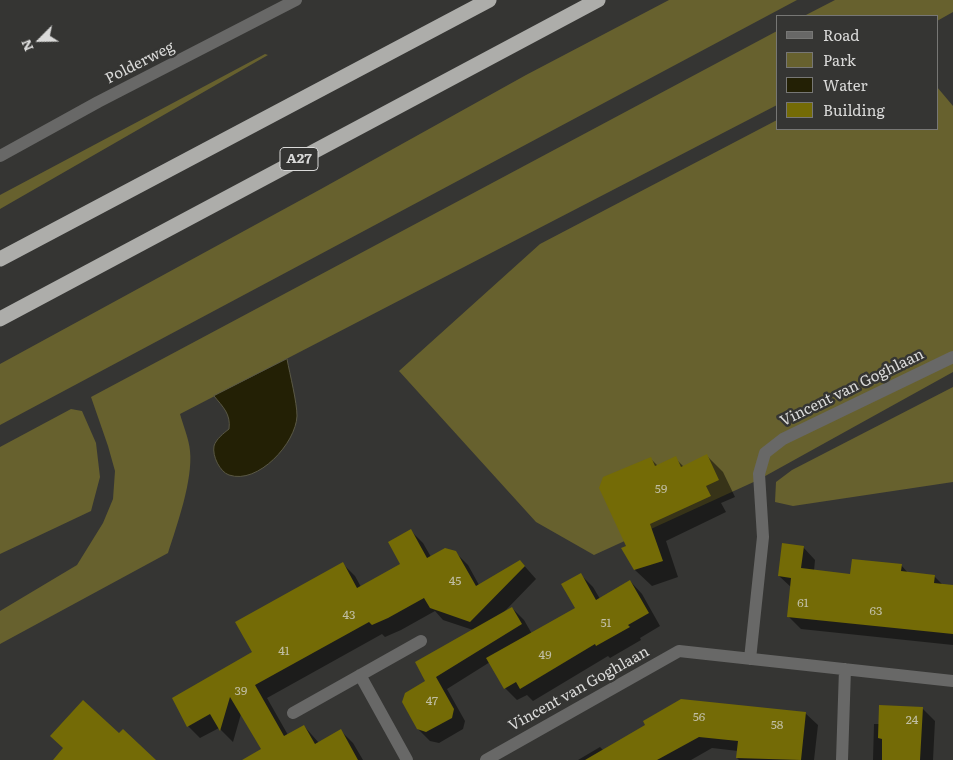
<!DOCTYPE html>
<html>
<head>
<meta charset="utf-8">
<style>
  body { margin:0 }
  #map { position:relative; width:953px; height:760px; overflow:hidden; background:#353533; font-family:Literata,serif }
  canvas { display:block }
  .legend { position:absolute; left:776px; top:15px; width:162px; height:115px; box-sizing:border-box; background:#353533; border:1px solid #777775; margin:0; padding:6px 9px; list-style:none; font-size:15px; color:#dadad9 }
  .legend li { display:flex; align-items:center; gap:10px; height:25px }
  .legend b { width:25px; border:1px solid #777775 }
  .north { position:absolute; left:15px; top:15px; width:50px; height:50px; -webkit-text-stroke:4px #353533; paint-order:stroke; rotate:247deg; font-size:14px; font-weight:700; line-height:20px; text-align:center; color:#dadad9 }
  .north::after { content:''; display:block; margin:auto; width:18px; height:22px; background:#dadad9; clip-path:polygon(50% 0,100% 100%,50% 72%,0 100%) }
</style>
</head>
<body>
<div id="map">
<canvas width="953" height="760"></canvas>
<ul class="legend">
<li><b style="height:6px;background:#686867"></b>Road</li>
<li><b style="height:14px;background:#67612e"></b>Park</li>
<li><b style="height:14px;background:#232005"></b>Water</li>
<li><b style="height:14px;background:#746b06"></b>Building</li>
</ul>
<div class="north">N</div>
</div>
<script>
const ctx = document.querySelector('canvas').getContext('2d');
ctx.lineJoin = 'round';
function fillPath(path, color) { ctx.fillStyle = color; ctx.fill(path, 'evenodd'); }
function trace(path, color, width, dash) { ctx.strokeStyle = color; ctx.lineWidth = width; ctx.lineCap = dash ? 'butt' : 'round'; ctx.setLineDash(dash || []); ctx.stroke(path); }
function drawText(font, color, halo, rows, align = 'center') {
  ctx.font = font + ' Literata,serif'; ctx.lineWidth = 5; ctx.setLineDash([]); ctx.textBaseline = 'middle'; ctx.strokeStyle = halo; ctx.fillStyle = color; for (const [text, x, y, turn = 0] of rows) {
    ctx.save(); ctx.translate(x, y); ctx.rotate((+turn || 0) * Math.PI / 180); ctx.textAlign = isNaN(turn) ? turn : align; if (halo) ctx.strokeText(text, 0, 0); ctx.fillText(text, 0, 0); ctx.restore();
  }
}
const green = new Path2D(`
  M 669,0 L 797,0 L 0,425 L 0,364 L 321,189 L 526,75 Z
  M 835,0 L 953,0 L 953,12 L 937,21 L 937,16 L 804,16 Z
  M 777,31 L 777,105 L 180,414 C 183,425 189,439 190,451 C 193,480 177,525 168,553 L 0,644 L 0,611 L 77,565 L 103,523 L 113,499 L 115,471 L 108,446 L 91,397 Z
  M 265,54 L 268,55 L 0,209 L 0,195 Z
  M 937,87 L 953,106 L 953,372 L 758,480 L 594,555 L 536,522 L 399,371 L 540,244 L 777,120 L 777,129 L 937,129 Z
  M 953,387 L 953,482 L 793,506 L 775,502 L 776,482 L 792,470 Z
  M 71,409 L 82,411 L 96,443 L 100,477 L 91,511 L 0,554 L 0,447 Z`);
const water = new Path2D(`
  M 287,359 C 290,375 297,402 297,416 C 296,443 258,485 229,475 C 220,472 212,456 214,446 C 216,439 224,433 229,429 C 231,414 223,407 214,396 Z`);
const shadow = new Path2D(`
  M 707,456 L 723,472 L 735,497 L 721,503 L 726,512 L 666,541 L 678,577 L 652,586 L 635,570 L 623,549 L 628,547 L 651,459 L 658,466 L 675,458 L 684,467 Z
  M 411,531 L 423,543 L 431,557 L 455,552 L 468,565 L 479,585 L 520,561 L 536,579 L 504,612 L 512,608 L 524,620 L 532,634 L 576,608 L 580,574 L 593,587 L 600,599 L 630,581 L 642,594 L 660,626 L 640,638 L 641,640 L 610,658 L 608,656 L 533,701 L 527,695 L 517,700 L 505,688 L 490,662 L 447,689 L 465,721 L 463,729 L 439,743 L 430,741 L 418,729 L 427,682 L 473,630 L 443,620 L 435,611 L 401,630 L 385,637 L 382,634 L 267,698 L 288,735 L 304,726 L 319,743 L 341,731 L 353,743 L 363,760 L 268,760 L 241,714 L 233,742 L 219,728 L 200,738 L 188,726 L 254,652 L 342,563 L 355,576 L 361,587 L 402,565 Z
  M 803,547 L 815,560 L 814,571 L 851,575 L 901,565 L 909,574 L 934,576 L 944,586 L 953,587 L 953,645 L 801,629 L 789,617 L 792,588 L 779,576 Z
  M 922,708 L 935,721 L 933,760 L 873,760 L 874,724 L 880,724 Z
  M 805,713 L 818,725 L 814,760 L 739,760 L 737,758 L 738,751 L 712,748 L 691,760 L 578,760 L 600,747 L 604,751 Z`);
const building = new Path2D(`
  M 707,454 L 719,480 L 706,486 L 711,496 L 650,524 L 663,561 L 634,570 L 621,548 L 626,546 L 599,488 L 603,477 L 651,457 L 655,466 L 676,456 L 681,467 Z
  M 411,529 L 427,558 L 445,548 L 456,551 L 476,586 L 520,560 L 525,566 L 470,622 L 430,608 L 424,598 L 388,618 L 372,625 L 369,622 L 255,685 L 284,736 L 304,725 L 315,744 L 341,729 L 358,760 L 242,760 L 261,749 L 230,697 L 220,731 L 210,714 L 187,727 L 172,698 L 252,652 L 235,622 L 343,562 L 357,588 L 400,564 L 388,542 Z
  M 782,543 L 804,546 L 801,568 L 850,574 L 852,559 L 902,564 L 901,571 L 935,575 L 934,583 L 953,585 L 953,634 L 787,617 L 791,578 L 778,576 Z
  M 581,573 L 596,600 L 630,580 L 649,613 L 628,625 L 630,627 L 596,646 L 595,644 L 520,689 L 516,682 L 504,689 L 486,658 L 575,608 L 561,584 Z
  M 512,607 L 522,624 L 436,677 L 454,709 L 452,718 L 426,732 L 417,729 L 402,702 L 405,693 L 425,681 L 415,662 Z
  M 681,699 L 806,712 L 801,760 L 736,758 L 738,741 L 699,737 L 657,760 L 585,760 L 645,725 L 643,721 Z
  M 83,700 L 119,733 L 123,729 L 156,760 L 53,760 L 63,748 L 50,736 Z
  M 879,705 L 923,707 L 920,760 L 882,760 L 882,739 L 878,738 Z`);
const street = new Path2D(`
  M 0,156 L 98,102 L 296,0
  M 750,659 L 763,537 L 759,474 L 765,453 L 783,439 L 953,357
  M 360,675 L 407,760
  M 293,713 L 421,641
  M 486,760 L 679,651 L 953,681
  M 842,760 L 845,669`);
const highway = new Path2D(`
  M 0,259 L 489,0
  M 0,319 L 598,0`);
const numberNames = [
  ["59",661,489],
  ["45",455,581],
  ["61",803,603],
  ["63",876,611],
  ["43",349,615],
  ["51",606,623],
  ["41",284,651],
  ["49",545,655],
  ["39",241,691],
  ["47",432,701],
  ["56",699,717],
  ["24",912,720],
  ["58",777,725]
];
const shields = [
  [299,159,38]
];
const shieldNames = [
  ["A27",299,159]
];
const streetNames = [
  ["Polderweg",140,63,-27],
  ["Vincent van Goghlaan",852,388,-26],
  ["Vincent van Goghlaan",579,689,-29]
];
fillPath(green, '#67612e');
fillPath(water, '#232005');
trace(water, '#5a5845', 1);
fillPath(shadow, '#0007');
fillPath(building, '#746b06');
trace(street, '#686867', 12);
trace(highway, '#adadaa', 15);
drawText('12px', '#c0bea4', null, numberNames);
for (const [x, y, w] of shields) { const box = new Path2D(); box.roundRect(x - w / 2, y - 11.5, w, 23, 4); ctx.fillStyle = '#353533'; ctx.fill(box); trace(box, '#dadad9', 1); }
drawText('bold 14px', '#dadad9', null, shieldNames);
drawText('15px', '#dadad9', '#353533', streetNames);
</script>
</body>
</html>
